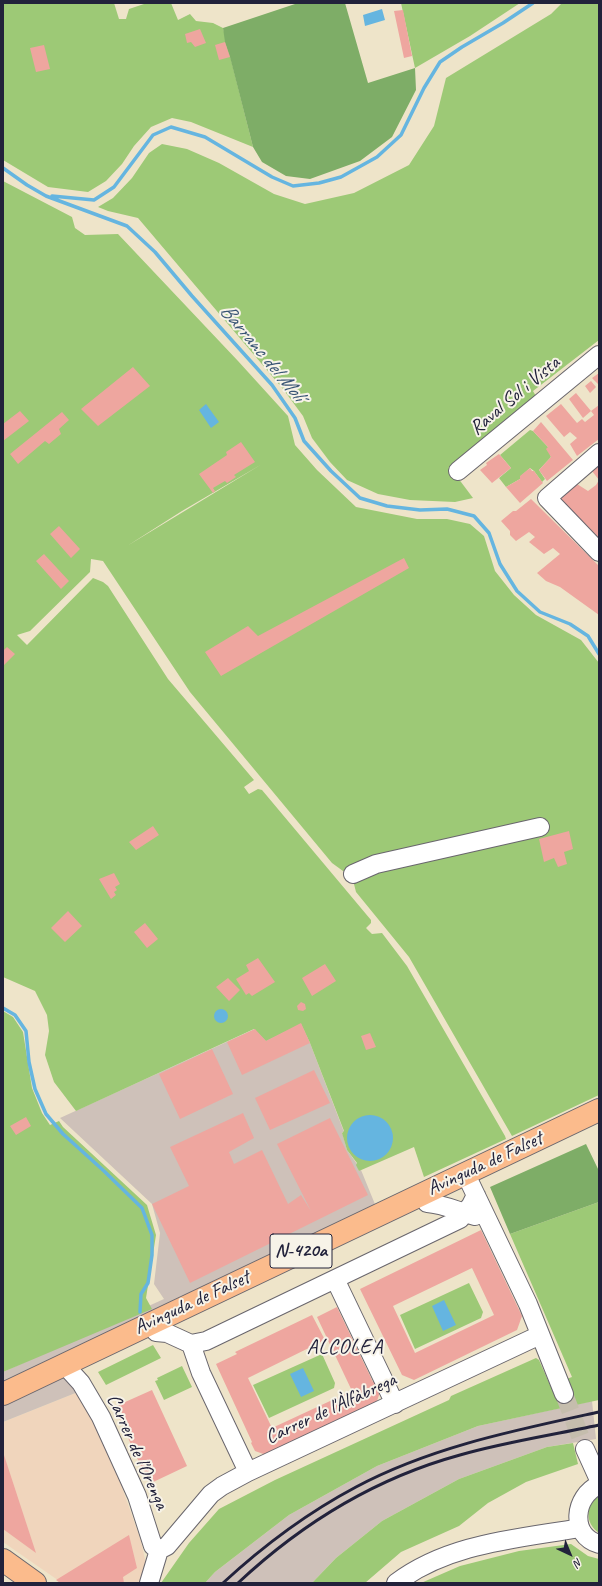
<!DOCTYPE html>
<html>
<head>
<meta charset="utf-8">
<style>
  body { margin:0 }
  #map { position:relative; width:602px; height:1586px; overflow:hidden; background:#eee4c9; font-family:Caveat,sans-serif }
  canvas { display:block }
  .frame { position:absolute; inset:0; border:4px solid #22223b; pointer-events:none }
  .north { position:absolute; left:550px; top:1534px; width:40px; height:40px; -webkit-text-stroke:3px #f7f3e8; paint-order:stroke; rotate:136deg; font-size:11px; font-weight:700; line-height:16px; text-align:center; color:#22223b }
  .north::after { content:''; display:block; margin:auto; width:14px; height:18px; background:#22223b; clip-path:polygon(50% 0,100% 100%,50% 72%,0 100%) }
</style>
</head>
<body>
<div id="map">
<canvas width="602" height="1586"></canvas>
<div class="frame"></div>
<div class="north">N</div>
</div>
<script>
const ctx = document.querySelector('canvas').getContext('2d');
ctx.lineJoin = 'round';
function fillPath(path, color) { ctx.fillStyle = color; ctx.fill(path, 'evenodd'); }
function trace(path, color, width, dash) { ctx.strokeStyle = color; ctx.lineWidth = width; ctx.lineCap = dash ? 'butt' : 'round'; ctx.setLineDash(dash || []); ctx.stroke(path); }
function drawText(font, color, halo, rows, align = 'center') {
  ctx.font = font + ' Caveat,sans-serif'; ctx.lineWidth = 4; ctx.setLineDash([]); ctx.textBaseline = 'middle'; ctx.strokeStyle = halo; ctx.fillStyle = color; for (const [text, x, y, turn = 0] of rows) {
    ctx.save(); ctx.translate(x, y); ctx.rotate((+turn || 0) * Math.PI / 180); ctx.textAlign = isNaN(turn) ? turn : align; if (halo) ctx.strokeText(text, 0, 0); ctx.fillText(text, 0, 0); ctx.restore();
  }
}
const built = new Path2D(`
  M 78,1392 L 113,1462 L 141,1541 L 150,1583 L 62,1583 L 3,1542 L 3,1422 Z`);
const industrial = new Path2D(`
  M 301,1023 L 310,1043 L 344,1132 L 342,1132 L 347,1150 L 357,1164 L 359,1171 L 361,1170 L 379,1214 L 66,1370 L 78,1392 L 3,1422 L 3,1372 L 164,1299 L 154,1284 L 160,1233 L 152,1204 L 60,1118 L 255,1029 Z
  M 592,1401 L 596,1439 L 547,1447 L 459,1479 L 382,1521 L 336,1558 L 312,1583 L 205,1583 L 215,1572 L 289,1515 L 377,1466 L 478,1426 Z`);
const green = new Path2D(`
  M 3,3 L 114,3 L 119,19 L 126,19 L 129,9 L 147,3 L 171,3 L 178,20 L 190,14 L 196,21 L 213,23 L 223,28 L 253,147 L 191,122 L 172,118 L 151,127 L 134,146 L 122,164 L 106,181 L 88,192 L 48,187 L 3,160 Z
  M 401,3 L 520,3 L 470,36 L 415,68 Z
  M 562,3 L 599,3 L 599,340 L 533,391 L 537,398 L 452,470 L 473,498 L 455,502 L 410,500 L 378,494 L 347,480 L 330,462 L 312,438 L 303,416 L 283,389 L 138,218 L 108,211 L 98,207 L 113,198 L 132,178 L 149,153 L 162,144 L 187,149 L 219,163 L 274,194 L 305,204 L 354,193 L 409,165 L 434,126 L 446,78 L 551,14 Z
  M 3,181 L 72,217 L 75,228 L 85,235 L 118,234 L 238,361 L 288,416 L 295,445 L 317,470 L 356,507 L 417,519 L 447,519 L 470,524 L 484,536 L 495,571 L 514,595 L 536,615 L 581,640 L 599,663 L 599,1095 L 512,1136 L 409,957 L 356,892 L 353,880 L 353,874 L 343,871 L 332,863 L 190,692 L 103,561 L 91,559 L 90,572 L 30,631 L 17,635 L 27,645 L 93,578 L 103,582 L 108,586 L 168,679 L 254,780 L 244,787 L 249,794 L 258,789 L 262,790 L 371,920 L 371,923 L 366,928 L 372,934 L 382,933 L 407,966 L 505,1136 L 506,1139 L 424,1177 L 414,1147 L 359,1171 L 356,1165 L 357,1163 L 347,1150 L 342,1133 L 344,1131 L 310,1043 L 301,1024 L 266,1041 L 254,1029 L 76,1111 L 54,1082 L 45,1055 L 49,1031 L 47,1015 L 35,991 L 3,977 ZM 262,464 L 127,546 L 182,511 Z
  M 530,430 L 533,431 L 548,447 L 551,457 L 539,470 L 545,479 L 542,482 L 534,471 L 530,468 L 521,476 L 520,479 L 506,487 L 499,478 L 511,468 L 500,455 Z
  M 3,1011 L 13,1017 L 23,1032 L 32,1088 L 42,1113 L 50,1125 L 59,1121 L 63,1127 L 147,1205 L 156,1235 L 146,1298 L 152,1309 L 3,1372 Z
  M 599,1202 L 599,1400 L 478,1426 L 377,1466 L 289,1515 L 215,1572 L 205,1583 L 161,1583 L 189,1543 L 219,1509 L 275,1480 L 449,1400 L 451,1396 L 536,1358 L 539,1360 L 550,1385 L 572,1377 L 510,1234 Z
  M 469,1283 L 483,1312 L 481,1318 L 415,1349 L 400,1315 Z
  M 153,1345 L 161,1358 L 106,1385 L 98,1372 Z
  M 322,1354 L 335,1383 L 334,1388 L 269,1418 L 253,1385 Z
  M 182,1366 L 192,1387 L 164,1400 L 155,1381 L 158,1380 L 157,1378 Z
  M 573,1443 L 578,1464 L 526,1482 L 488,1503 L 459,1526 L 401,1552 L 365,1583 L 312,1583 L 336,1558 L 382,1521 L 459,1479 L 547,1447 Z
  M 599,1496 L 599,1533 C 585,1523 585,1506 599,1496 Z
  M 571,1544 L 588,1556 L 599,1559 L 599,1583 L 421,1583 L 460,1566 L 519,1551 Z`);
const forest = new Path2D(`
  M 298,3 L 345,3 L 368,83 L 415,68 L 416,90 L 392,137 L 360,161 L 310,179 L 286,176 L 262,162 L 253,147 L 230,57 L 225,42 L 223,28 Z
  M 586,1144 L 599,1171 L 599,1202 L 510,1234 L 490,1187 Z`);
const water = new Path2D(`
  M 382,9 L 385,20 L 365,26 L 363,15 Z
  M 206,404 L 219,422 L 211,428 L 199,410 Z
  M214 1016a7 7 0 1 1 14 0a7 7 0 1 1-14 0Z
  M347 1138a23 23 0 1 1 46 0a23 23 0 1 1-46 0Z
  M 444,1300 L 456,1325 L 443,1331 L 432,1306 Z
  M 303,1368 L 314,1391 L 301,1397 L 290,1374 Z`);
const stream = new Path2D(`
  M 3,168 L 27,185 L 46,196 L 127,226 L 155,252 L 192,296 L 272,385 L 295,418 L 304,441 L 331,471 L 360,498 L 387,506 L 420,510 L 447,509 L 474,516 L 489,533 L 500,564 L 517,591 L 540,612 L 570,624 L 588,636 L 599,654
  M 52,196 L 94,200 L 114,187 L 153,135 L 171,127 L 205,137 L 272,177 L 293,186 L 319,183 L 341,177 L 377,157 L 401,135 L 424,88 L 440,62 L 462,47 L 503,23 L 533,3
  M 3,1008 L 15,1015 L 26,1031 L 29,1062 L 35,1089 L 46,1114 L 63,1134 L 104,1171 L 142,1208 L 152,1235 L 152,1255 L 148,1283 L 141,1294 L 140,1312`);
const building = new Path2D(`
  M 403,10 L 412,56 L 404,58 L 394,11 Z
  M 200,29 L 206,43 L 195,47 L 191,42 L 187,43 L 185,34 Z
  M 225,42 L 230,57 L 219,60 L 215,45 Z
  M 44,45 L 50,69 L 36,72 L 30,48 Z
  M 133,367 L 150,386 L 98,426 L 81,409 Z
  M 599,373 L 599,385 L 592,378 Z
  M 591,381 L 596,387 L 590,393 L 585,386 Z
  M 576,393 L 591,411 L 583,418 L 569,399 Z
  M 561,404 L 577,423 L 582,419 L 585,422 L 594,415 L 591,411 L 599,405 L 599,439 L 577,456 L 570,444 L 577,438 L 570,432 L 564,437 L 546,416 Z
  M 20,411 L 29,421 L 3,441 L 3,424 Z
  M 62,412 L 69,420 L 59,429 L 61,434 L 49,444 L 45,441 L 18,464 L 10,454 Z
  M 541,422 L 573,460 L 547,481 L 539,470 L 551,457 L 546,449 L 548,447 L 533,431 Z
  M 241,442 L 255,462 L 234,475 L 236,477 L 227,483 L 225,481 L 213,488 L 215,491 L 213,493 L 199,474 L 227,455 L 226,452 Z
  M 499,454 L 511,468 L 492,483 L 480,470 L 487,465 L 486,463 Z
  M 599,465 L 599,538 L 561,500 L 563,495 L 577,484 L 588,491 L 596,485 L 599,480 L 592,471 Z
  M 530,468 L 532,471 L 534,471 L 543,483 L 520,503 L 506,487 L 520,479 L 520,476 Z
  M 531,499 L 599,566 L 599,615 L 560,587 L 546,581 L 537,573 L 560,554 L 553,548 L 544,554 L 529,542 L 535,537 L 529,532 L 516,541 L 510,535 L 510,531 L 501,521 L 513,511 L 516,511 Z
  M 59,526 L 80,549 L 71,558 L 50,534 Z
  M 44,554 L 69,581 L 61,589 L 36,561 Z
  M 404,558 L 409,568 L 221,676 L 205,652 L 248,626 L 258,636 Z
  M 7,647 L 15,654 L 3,666 L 3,651 Z
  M 153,826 L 159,835 L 136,850 L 129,842 Z
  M 569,831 L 573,849 L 564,852 L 567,864 L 558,867 L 554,858 L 544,862 L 539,839 Z
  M 114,873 L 120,884 L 115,887 L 117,890 L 114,892 L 116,895 L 111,899 L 99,879 Z
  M 68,911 L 82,926 L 65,942 L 51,928 Z
  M 145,923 L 158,939 L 147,948 L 134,932 Z
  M 258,958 L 275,982 L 252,996 L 249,993 L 246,995 L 236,979 L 249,971 L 246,965 Z
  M 325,964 L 336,981 L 312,996 L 302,978 Z
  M 228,978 L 240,990 L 229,1001 L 216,987 Z
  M 301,1002 L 305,1004 L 306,1009 L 303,1011 L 298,1010 L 297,1006 Z
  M 301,1023 L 310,1043 L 242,1075 L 227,1042 L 255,1029 L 266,1041 Z
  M 370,1033 L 376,1047 L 366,1050 L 361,1036 Z
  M 212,1049 L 233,1094 L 180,1119 L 159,1074 Z
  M 314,1070 L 330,1103 L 270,1130 L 255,1098 Z
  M 243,1113 L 254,1138 L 229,1152 L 234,1164 L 262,1150 L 288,1204 L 301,1195 L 311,1211 L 277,1144 L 330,1118 L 368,1195 L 190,1283 L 152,1204 L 189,1186 L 170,1147 Z
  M 26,1117 L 31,1126 L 16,1135 L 10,1126 Z
  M 481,1230 L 522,1316 L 517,1330 L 414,1380 L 402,1375 L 360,1289 ZM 472,1268 L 494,1315 L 415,1353 L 393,1306 Z
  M 337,1307 L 373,1382 L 375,1381 L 380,1392 L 375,1407 L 269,1456 L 255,1451 L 251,1443 L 252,1442 L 216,1364 L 237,1354 L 235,1352 L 312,1315 L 325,1340 L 248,1378 L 272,1428 L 343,1395 L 352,1391 L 317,1317 Z
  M 152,1390 L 187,1466 L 149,1484 L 114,1407 Z
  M 3,1452 L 36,1553 L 3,1529 Z
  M 129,1535 L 137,1568 L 123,1577 L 124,1583 L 60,1583 L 56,1580 Z`);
const minorTunnel = new Path2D(`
  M 564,1394 L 585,1449`);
const minor = new Path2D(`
  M 599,453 L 547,498 L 599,552
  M 458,471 L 599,355
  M 353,874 L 376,864 L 540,827
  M 470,1183 L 528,1304 L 564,1394
  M 427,1203 C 444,1204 459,1212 475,1216
  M 335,1279 L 395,1404
  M 156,1332 L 167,1333 L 191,1344 L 206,1341 L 460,1219 L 471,1205 L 476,1195
  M 191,1344 L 201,1373 L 248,1472
  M 71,1372 L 81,1383 L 101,1417 L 137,1496 L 153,1546 L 159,1550
  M 585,1449 L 599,1480
  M 599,1485 C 574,1496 569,1535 599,1544
  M 159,1550 L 167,1546 L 211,1494 L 222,1486 L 248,1472 L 540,1335
  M 149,1583 L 159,1550
  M 396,1583 C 449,1543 517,1539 580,1528`);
const major = new Path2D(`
  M 3,1394 L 599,1110
  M 3,1560 L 35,1583`);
const rail = new Path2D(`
  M 223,1583 C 263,1546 307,1513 356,1487 C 431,1447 516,1430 599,1412
  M 238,1583 C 301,1524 376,1478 460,1455 C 505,1442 553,1435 599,1425`);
const shields = [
  [301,1251,62]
];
const shieldNames = [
  ["N-420a",301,1251]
];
const streetNames = [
  ["Raval Sol i Vista",515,396,-40],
  ["Avinguda de Falset",485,1164,-25],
  ["Avinguda de Falset",192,1303,-25],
  ["Carrer de l'Àlfàbrega",331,1409,-25],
  ["Carrer de l'Orenga",137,1452,66]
];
const waterNames = [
  ["Barranc del Molí",262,353,50]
];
const neighbourhoodNames = [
  ["ALCOLEA",345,1347]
];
fillPath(built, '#f0d5bc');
fillPath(industrial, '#cec1b9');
fillPath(green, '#9dc976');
fillPath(forest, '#7ead67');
fillPath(water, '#65b5e0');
trace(stream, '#65b5e0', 3.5);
fillPath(building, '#eea69f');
trace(minorTunnel, '#c5bdad', 18, [18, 9]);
trace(minor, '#69666d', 20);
trace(major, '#69666d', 24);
trace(minor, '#fff', 18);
trace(major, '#fbbb8c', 22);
trace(rail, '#22223b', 3);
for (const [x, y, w] of shields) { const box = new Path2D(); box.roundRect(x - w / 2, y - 17, w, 34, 3); ctx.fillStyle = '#f7f3e8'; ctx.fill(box); trace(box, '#22223b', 1); }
drawText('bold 19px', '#22223b', null, shieldNames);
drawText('20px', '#22223b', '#f7f3e8', streetNames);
drawText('italic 21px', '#395575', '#f7f3e8', waterNames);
ctx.letterSpacing = '1px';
drawText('21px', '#22223b', '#f7f3e8', neighbourhoodNames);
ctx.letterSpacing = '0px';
</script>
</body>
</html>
